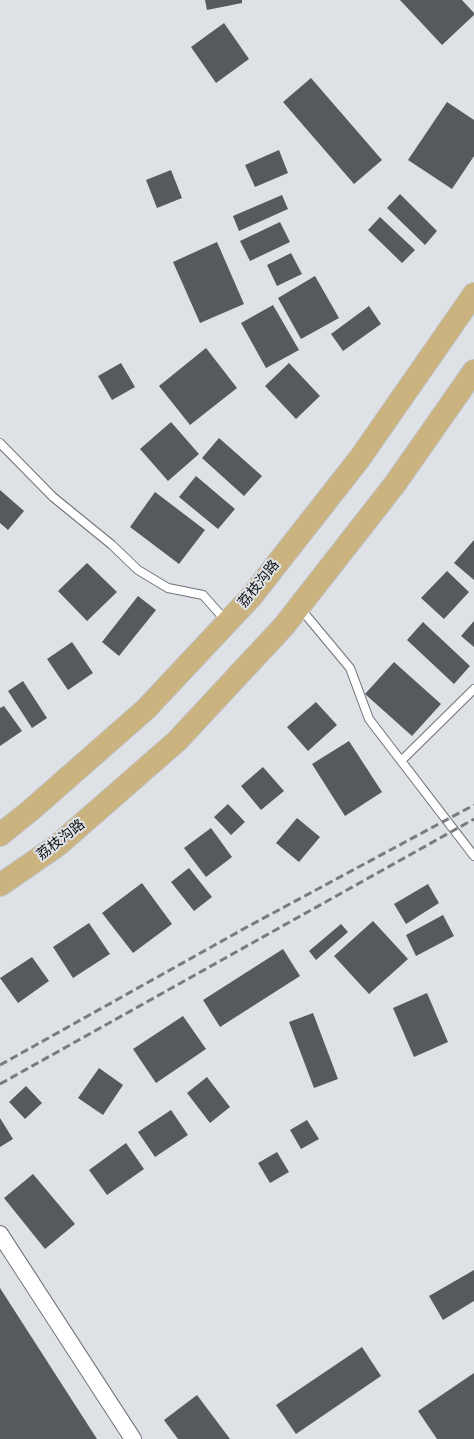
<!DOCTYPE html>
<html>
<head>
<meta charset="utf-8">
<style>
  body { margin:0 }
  canvas { display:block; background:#dee2e7 }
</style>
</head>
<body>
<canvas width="474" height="1439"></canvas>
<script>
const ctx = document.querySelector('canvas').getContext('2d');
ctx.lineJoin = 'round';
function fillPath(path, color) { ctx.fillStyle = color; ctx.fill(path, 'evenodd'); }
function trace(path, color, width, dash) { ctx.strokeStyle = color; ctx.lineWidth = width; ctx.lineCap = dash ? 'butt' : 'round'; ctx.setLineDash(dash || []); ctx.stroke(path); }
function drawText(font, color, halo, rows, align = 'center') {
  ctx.font = font + ' Helvetica,"Noto Sans SC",sans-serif'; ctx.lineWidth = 4; ctx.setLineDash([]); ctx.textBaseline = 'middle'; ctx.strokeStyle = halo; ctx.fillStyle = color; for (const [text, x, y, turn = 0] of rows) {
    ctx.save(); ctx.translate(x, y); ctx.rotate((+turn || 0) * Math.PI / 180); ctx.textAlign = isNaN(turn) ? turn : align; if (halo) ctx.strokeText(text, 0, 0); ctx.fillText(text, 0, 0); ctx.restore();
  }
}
const building = new Path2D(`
  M 205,0 L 242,0 L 242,3 L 207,10 Z
  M 400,0 L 462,0 L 474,13 L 474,15 L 442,45 Z
  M 224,23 L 249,59 L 216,83 L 191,47 Z
  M 311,78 L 382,160 L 354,184 L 283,102 Z
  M 447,102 L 474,120 L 474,156 L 452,189 L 408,160 Z
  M 279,150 L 288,173 L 255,187 L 245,165 Z
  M 171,170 L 182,198 L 157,208 L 146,180 Z
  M 400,194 L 437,231 L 425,245 L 387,208 Z
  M 282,195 L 288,209 L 239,231 L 233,216 Z
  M 380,217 L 415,250 L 402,263 L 368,230 Z
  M 280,222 L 290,242 L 250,261 L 240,241 Z
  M 217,242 L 244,304 L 200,323 L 173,262 Z
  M 291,253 L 302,274 L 277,286 L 267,265 Z
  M 315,276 L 339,318 L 301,339 L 278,298 Z
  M 273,305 L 299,350 L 266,368 L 241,323 Z
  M 369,306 L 381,324 L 343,351 L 331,334 Z
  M 206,348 L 237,388 L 190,425 L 159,386 Z
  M 121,363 L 135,387 L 112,400 L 98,376 Z
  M 289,363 L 320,396 L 296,419 L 265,386 Z
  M 171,422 L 199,454 L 168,481 L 140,449 Z
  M 219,438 L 262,476 L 244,496 L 202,458 Z
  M 196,476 L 235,509 L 218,529 L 179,497 Z
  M 0,490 L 24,511 L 8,530 L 0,523 Z
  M 155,492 L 205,530 L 179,564 L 130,527 Z
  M 474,540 L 474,580 L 454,563 Z
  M 87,563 L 117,592 L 87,621 L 58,591 Z
  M 447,571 L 469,592 L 444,619 L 421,598 Z
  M 138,596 L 156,610 L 119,656 L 102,642 Z
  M 474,621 L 474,647 L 461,636 Z
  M 423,622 L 470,666 L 454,684 L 407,640 Z
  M 72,642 L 93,673 L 68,690 L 47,659 Z
  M 394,662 L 441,704 L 412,736 L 365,694 Z
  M 23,681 L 47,718 L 32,728 L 8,691 Z
  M 316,702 L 337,725 L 308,751 L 287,727 Z
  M 4,706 L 22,731 L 0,746 L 0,708 Z
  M 349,741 L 382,792 L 345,816 L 312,764 Z
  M 263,767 L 284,791 L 261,810 L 241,786 Z
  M 228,804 L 245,822 L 231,835 L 214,817 Z
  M 297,818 L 320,837 L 299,862 L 276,843 Z
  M 211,828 L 232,857 L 206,877 L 184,848 Z
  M 189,868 L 212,897 L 194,911 L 171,882 Z
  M 142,883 L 172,924 L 133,953 L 102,913 Z
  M 428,884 L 439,903 L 406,924 L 394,904 Z
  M 443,915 L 454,936 L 416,956 L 406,935 Z
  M 373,921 L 408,959 L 369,994 L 334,956 Z
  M 89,923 L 110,954 L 73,978 L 53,947 Z
  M 341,924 L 348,932 L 316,960 L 309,951 Z
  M 283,949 L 300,976 L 220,1027 L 203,1000 Z
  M 32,957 L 49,981 L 18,1003 L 0,978 Z
  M 427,993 L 448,1042 L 414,1057 L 393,1008 Z
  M 313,1013 L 338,1079 L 314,1088 L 289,1022 Z
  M 183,1016 L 206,1049 L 156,1083 L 133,1049 Z
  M 99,1068 L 123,1085 L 103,1115 L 78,1098 Z
  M 207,1077 L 230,1107 L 210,1123 L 187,1093 Z
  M 26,1086 L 42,1103 L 25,1119 L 9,1102 Z
  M 171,1110 L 188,1135 L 155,1157 L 138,1132 Z
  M 0,1118 L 13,1139 L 0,1147 Z
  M 307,1120 L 319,1139 L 301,1149 L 290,1130 Z
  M 126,1143 L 144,1169 L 107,1195 L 89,1170 Z
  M 277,1152 L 289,1172 L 270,1183 L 258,1163 Z
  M 33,1174 L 75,1224 L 45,1249 L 4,1198 Z
  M 474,1270 L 474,1301 L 443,1320 L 429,1296 Z
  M 0,1288 L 97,1439 L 0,1439 Z
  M 362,1347 L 381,1376 L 296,1434 L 276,1405 Z
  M 474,1373 L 474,1439 L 437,1439 L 418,1411 Z
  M 197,1395 L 230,1439 L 178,1439 L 164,1420 Z`);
const lane = new Path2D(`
  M 0,443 L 53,497 L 112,545 L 138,570 L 168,588 L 203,595 L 227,622
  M 300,608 L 350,668 L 369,719 L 474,856
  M 402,760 L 474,689`);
const street = new Path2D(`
  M 0,1234 L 133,1439`);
const primary = new Path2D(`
  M 0,835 L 31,810 L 146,709 L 251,597 L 360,458 L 474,294
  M 0,885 L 58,845 L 177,741 L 284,626 L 395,484 L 474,371`);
const rail = new Path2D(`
  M 0,1065 L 247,927 L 474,805
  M 0,1084 L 474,819`);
const streetNames = [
  ["荔枝沟路",259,584,-51],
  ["荔枝沟路",61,840,-38]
];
fillPath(building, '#56595e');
trace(lane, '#6f7277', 10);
trace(street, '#6f7277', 18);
trace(primary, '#c1c1c1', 24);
trace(lane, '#fff', 8);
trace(street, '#fff', 16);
trace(primary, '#cbb380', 22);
trace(rail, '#787b7f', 3, [8, 4]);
drawText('14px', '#0f1012', '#dee2e7', streetNames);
</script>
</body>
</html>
